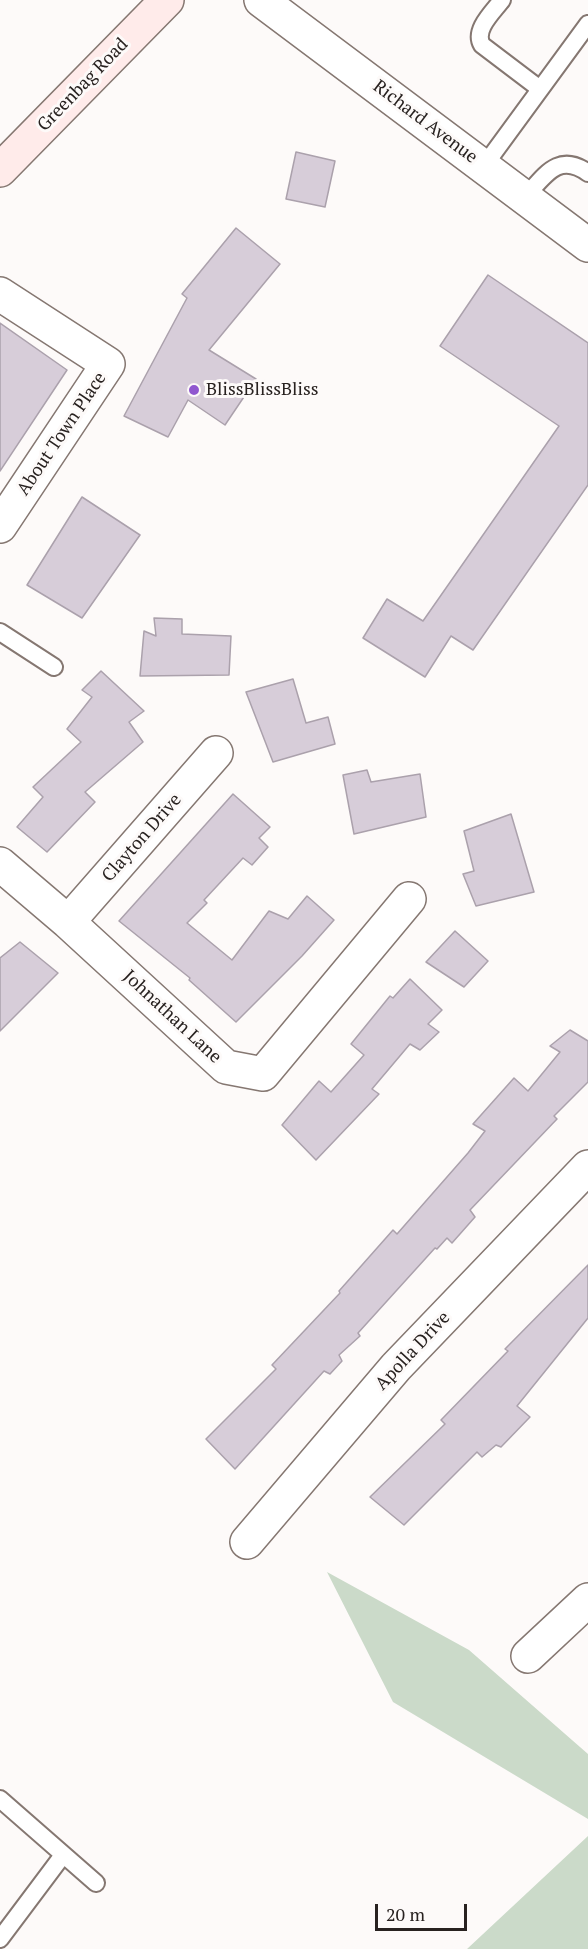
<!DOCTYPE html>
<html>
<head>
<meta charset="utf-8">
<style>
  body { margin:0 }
  #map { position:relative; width:588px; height:1949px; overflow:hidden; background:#fdfaf9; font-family:"PT Serif",serif }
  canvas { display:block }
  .scale { position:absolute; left:375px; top:1904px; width:92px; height:27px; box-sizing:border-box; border:3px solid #282220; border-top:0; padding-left:8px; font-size:18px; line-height:21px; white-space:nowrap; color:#282220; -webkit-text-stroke:4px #fdfaf9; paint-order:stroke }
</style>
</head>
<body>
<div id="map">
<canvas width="588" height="1949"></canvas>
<div class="scale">20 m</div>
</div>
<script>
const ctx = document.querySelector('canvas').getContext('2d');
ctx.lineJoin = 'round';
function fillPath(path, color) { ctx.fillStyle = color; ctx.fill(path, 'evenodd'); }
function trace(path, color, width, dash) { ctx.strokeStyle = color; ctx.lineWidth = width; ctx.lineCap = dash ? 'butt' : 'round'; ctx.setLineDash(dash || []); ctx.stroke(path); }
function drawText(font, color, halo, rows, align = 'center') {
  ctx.font = font + ' "PT Serif",serif'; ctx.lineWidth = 6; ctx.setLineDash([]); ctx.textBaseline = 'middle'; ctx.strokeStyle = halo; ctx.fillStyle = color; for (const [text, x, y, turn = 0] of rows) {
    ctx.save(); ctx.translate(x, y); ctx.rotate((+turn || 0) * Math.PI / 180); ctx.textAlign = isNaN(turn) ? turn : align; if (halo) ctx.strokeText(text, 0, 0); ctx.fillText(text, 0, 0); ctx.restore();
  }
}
const green = new Path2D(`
  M 327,1572 L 469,1650 L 588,1754 L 588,1819 L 393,1702 Z
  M 588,1836 L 588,1949 L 467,1949 Z`);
const building = new Path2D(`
  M 296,152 L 335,161 L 325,207 L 286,199 Z
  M 236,228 L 280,264 L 209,350 L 256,379 L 225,425 L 188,400 L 168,437 L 124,416 L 187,298 L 182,294 Z
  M 488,275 L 588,343 L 588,485 L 473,650 L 451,636 L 425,677 L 363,638 L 387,599 L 423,621 L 559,426 L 440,346 Z
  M 0,323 L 67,370 L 0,471 Z
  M 82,497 L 140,535 L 82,618 L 27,585 Z
  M 154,618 L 182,619 L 182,634 L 231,636 L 229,675 L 140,676 L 144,631 L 156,636 Z
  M 101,671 L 144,711 L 129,722 L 143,742 L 85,792 L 95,802 L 47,852 L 17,827 L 43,797 L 33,787 L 81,742 L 67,729 L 92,697 L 82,690 Z
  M 293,679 L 306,723 L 328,717 L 335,744 L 273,762 L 246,692 Z
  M 367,770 L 371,782 L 420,774 L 426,817 L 354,834 L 343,775 Z
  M 233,794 L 270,827 L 259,838 L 268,847 L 252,865 L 243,858 L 204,900 L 207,903 L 187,923 L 232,960 L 269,911 L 288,919 L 307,896 L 334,920 L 302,956 L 236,1022 L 189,980 L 190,978 L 119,921 Z
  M 511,814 L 534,892 L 476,906 L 463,874 L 474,871 L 464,831 Z
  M 455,931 L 488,961 L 464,987 L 426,962 Z
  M 20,942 L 58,973 L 0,1031 L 0,958 Z
  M 410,979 L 442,1010 L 428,1024 L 439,1032 L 420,1050 L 410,1044 L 372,1089 L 379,1094 L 316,1160 L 282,1125 L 319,1081 L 331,1092 L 364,1055 L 351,1044 L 390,996 L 393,998 Z
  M 570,1030 L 588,1041 L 588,1082 L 554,1116 L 557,1119 L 470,1210 L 475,1217 L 452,1243 L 447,1238 L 437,1249 L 435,1248 L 358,1333 L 360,1336 L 339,1355 L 342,1361 L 330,1374 L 324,1371 L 235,1469 L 206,1439 L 276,1369 L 272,1365 L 340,1293 L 339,1291 L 393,1230 L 397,1234 L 468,1153 L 485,1131 L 473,1124 L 514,1078 L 528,1091 L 560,1052 L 550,1046 Z
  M 588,1265 L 588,1318 L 517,1406 L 530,1417 L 501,1447 L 496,1445 L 482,1457 L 477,1452 L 404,1525 L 370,1497 L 445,1424 L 441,1420 L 508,1351 L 505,1349 Z`);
const service = new Path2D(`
  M 502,0 C 493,12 473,30 482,45 L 540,89
  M 484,166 L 588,24
  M 525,197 C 544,177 558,151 588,173
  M 0,632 L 54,667
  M 0,1799 L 96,1883
  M 0,1939 L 63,1855`);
const minor = new Path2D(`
  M 261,0 L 588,245
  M 0,294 L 108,364 L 0,526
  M 0,864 L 68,922 L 226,1067 L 263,1074 L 409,899
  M 68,922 L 216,753
  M 247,1542 L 396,1367 L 588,1167
  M 528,1656 L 588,1600`);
const secondary = new Path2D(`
  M 0,170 L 167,0`);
const markers = [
  [194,390,6,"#9057cf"]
];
const streetNames = [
  ["Greenbag Road",83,85,-46],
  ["Richard Avenue",425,122,37],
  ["About Town Place",62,434,-56],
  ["Clayton Drive",142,838,-49],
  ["Johnathan Lane",172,1017,43],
  ["Apolla Drive",413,1351,-47]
];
const poiNames = [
  ["BlissBlissBliss",206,390]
];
fillPath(green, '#cbdac9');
fillPath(building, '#d7cdd9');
trace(building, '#aba1ac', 1.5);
trace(service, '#857771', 20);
trace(minor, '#857771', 36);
trace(secondary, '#857771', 36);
trace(service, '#fff', 16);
trace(minor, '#fff', 33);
trace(secondary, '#ffebea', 33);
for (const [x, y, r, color] of markers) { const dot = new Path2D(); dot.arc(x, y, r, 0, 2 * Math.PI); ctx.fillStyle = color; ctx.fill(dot); trace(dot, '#fdfaf9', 2); }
drawText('18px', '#282220', '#fdfaf9', streetNames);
drawText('18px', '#282220', '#fdfaf9', poiNames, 'left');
</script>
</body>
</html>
